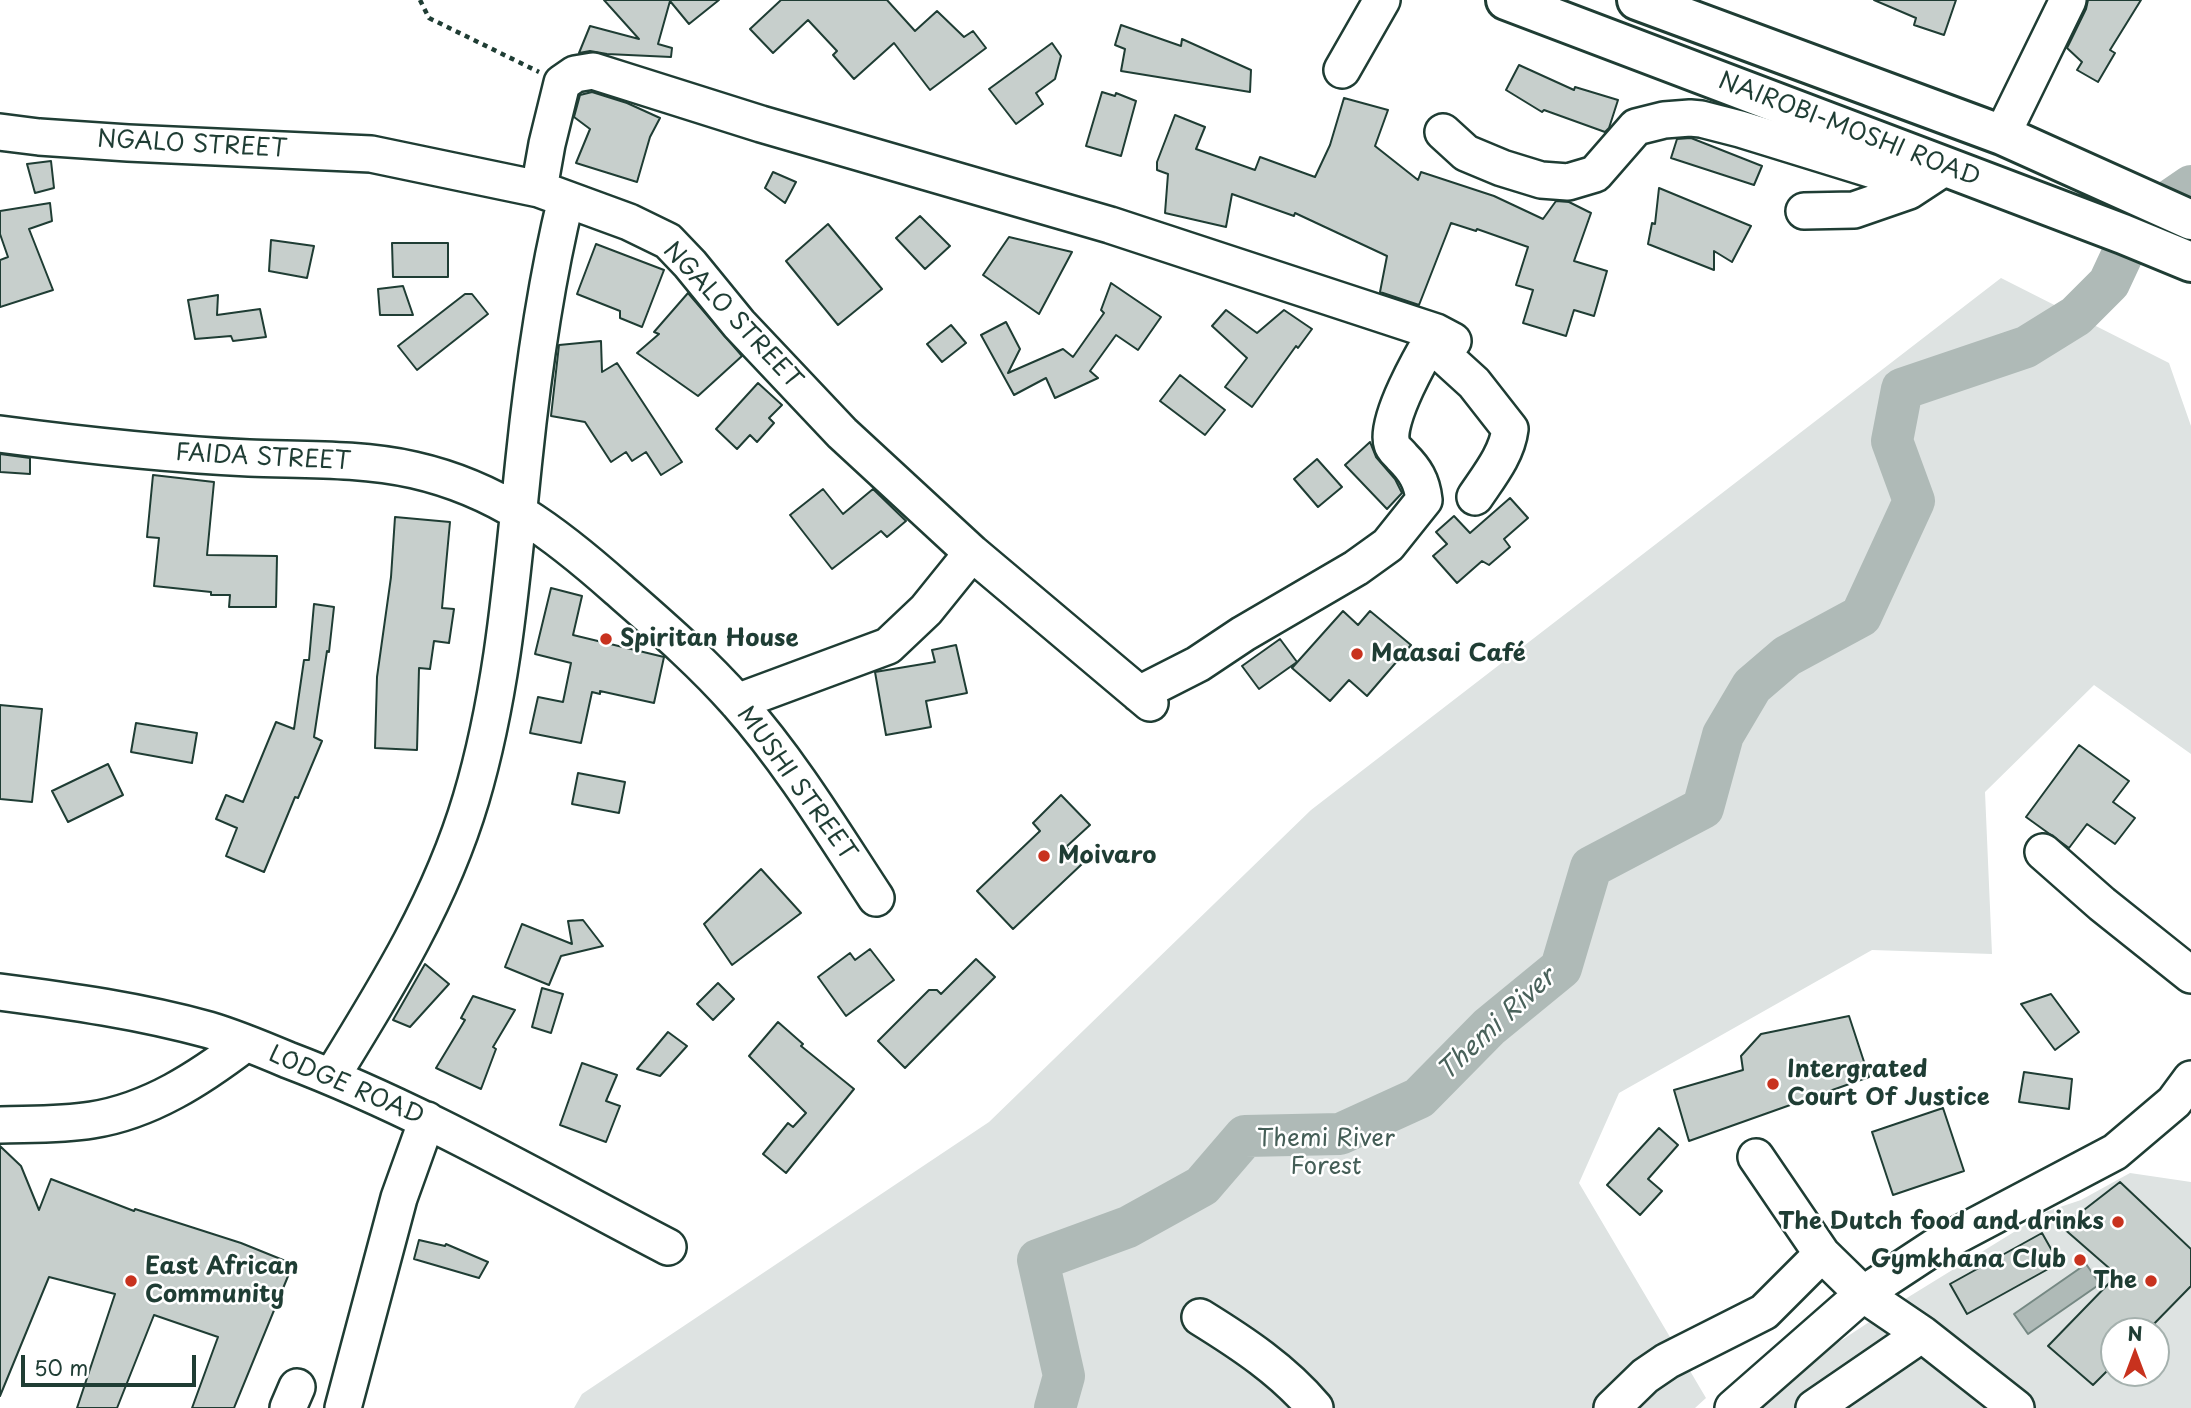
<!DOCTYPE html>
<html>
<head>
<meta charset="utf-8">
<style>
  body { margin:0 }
  #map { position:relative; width:2191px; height:1408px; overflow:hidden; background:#fff; font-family:"Playpen Sans",sans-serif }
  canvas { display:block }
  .north { position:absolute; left:2100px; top:1317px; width:70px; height:70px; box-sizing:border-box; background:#fff; border:2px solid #a5b1ae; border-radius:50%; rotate:0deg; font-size:19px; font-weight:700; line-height:28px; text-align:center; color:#1f3d34 }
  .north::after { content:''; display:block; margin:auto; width:24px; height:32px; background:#c8321e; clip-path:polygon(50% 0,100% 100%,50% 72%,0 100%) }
  .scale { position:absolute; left:21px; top:1355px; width:175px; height:32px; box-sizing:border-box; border:4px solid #1f3d34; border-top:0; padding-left:9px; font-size:21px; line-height:24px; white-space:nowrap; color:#1f3d34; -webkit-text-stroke:5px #fff; paint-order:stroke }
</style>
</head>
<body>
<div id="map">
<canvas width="2191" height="1408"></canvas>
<div class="north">N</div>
<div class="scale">50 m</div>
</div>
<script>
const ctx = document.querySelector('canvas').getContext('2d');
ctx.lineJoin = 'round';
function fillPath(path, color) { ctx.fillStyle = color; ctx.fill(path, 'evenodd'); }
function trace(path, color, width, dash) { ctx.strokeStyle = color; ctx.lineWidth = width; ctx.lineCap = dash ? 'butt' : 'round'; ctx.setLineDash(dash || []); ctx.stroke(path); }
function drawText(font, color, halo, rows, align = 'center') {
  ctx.font = font + ' "Playpen Sans",sans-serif'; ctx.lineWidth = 5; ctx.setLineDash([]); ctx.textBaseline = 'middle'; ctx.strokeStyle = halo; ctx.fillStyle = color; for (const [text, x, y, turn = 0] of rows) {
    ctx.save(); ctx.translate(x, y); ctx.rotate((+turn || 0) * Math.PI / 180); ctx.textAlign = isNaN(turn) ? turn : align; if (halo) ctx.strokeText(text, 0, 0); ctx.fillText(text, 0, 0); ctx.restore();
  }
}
const green = new Path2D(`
  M 2001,278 L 2169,363 L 2191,426 L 2191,754 L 2094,685 L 1985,792 L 1992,954 L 1872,950 L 1619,1093 L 1579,1183 L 1706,1398 L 1695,1408 L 574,1408 L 582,1394 L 989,1122 L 1311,810 Z
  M 2130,1173 L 2191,1182 L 2191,1408 L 1757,1408 L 1810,1361 L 1889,1309 L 2048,1211 L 2081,1200 ZM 2114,1331 L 2156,1331 L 2156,1373 L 2114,1373 Z`);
const water = new Path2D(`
  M 2086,1264 L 2100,1284 L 2028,1334 L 2014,1314 Z`);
const river = new Path2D(`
  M 1055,1408 L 1064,1376 L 1038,1260 L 1128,1227 L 1202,1186 L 1245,1136 L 1340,1134 L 1419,1098 L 1489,1027 L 1561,968 L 1591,867 L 1703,808 L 1723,735 L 1752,686 L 1787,656 L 1861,616 L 1914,501 L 1892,441 L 1902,389 L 2026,347 L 2076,316 L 2109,283 L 2137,223 L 2191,186`);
const building = new Path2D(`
  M 604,0 L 719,0 L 689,24 L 670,1 L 658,44 L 672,48 L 671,57 L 607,54 L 590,51 L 579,53 L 590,26 L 639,39 Z
  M 781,0 L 887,0 L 915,31 L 937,11 L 964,37 L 973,31 L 986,48 L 930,90 L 894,43 L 854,79 L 833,55 L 837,51 L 808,20 L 773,53 L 750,29 Z
  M 1874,0 L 1956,0 L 1944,35 L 1914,25 L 1916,18 Z
  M 2088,0 L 2141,0 L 2110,50 L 2115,53 L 2098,82 L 2077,70 L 2082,62 L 2067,48 L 2086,9 Z
  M 1121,25 L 1181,46 L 1182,39 L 1251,70 L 1250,92 L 1121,71 L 1125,49 L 1115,45 Z
  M 1052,43 L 1061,56 L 1055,79 L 1036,93 L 1043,104 L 1016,124 L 989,89 Z
  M 1519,65 L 1574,90 L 1575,87 L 1618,100 L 1609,128 L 1605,132 L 1544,110 L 1542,112 L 1506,90 Z
  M 592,92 L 627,103 L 660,118 L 650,137 L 637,182 L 576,163 L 590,129 L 574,117 L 580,95 Z
  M 1102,92 L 1115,96 L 1116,93 L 1136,101 L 1121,156 L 1086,146 Z
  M 1344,98 L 1388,110 L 1375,146 L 1418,180 L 1421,172 L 1494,196 L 1543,219 L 1556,201 L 1569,202 L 1591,213 L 1574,261 L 1607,271 L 1594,316 L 1574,310 L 1566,336 L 1523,323 L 1533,290 L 1516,285 L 1528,247 L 1477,229 L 1476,231 L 1451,223 L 1419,305 L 1380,292 L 1387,256 L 1295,213 L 1294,216 L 1232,194 L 1226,227 L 1165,213 L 1168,174 L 1157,170 L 1157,162 L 1175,115 L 1205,127 L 1196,149 L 1255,170 L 1260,157 L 1315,177 L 1330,145 Z
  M 1691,138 L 1762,166 L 1754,185 L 1671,158 L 1677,139 Z
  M 51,161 L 54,188 L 35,193 L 27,164 Z
  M 773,172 L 796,182 L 785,203 L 765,188 Z
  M 1659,188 L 1751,226 L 1732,262 L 1714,251 L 1714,270 L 1648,244 L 1652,223 L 1655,224 Z
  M 50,203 L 52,221 L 29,229 L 53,290 L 0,307 L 0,260 L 8,257 L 0,234 L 0,211 Z
  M 920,216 L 950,246 L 925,269 L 896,238 Z
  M 828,224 L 882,289 L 838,325 L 786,261 Z
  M 1009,237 L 1072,252 L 1039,314 L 983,275 Z
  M 271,240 L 314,246 L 307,278 L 269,271 Z
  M 392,243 L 448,243 L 448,277 L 393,277 Z
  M 596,244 L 664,270 L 642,327 L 620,318 L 620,311 L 577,294 Z
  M 1111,283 L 1161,317 L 1138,350 L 1116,335 L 1090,371 L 1098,378 L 1055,398 L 1046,378 L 1014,395 L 981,335 L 1006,322 L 1020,349 L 1008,373 L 1063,349 L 1073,357 L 1104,313 L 1101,310 Z
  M 403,286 L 413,315 L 380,315 L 378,289 Z
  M 688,293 L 742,356 L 698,396 L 637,353 L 659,334 L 654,332 Z
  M 465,294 L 472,294 L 488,314 L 417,370 L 398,346 Z
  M 218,295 L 217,315 L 260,309 L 266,337 L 233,341 L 231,336 L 195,339 L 188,300 Z
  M 1226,310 L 1257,333 L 1284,310 L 1312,329 L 1298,348 L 1296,346 L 1252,407 L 1225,387 L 1247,358 L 1212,326 Z
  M 951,325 L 966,343 L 942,362 L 927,344 Z
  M 601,341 L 602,372 L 617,363 L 682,462 L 661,475 L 646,452 L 632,461 L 626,452 L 611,462 L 585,422 L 551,416 L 559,345 Z
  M 1180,375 L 1225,410 L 1205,435 L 1160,401 Z
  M 758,383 L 782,405 L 769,418 L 774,423 L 757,442 L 750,435 L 737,449 L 716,429 Z
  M 1370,442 L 1376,457 L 1395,479 L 1402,493 L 1387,509 L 1345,465 Z
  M 0,454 L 30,458 L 30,474 L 0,472 Z
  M 1317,459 L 1342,487 L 1318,507 L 1294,479 Z
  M 153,475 L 214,482 L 207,555 L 277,556 L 276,607 L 229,607 L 230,595 L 211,595 L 211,592 L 154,586 L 159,538 L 147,537 Z
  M 823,489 L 843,514 L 873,489 L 906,521 L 887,537 L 881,531 L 832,569 L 790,515 Z
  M 1510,498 L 1528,518 L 1504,539 L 1510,547 L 1489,565 L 1482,561 L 1457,583 L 1433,556 L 1447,544 L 1436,532 L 1454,516 L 1470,533 Z
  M 395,517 L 450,522 L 442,608 L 454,609 L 449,643 L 434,641 L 430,669 L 419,668 L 417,750 L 375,748 L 377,677 L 391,577 Z
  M 551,588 L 582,596 L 573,635 L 664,657 L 654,703 L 600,691 L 600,694 L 592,692 L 581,743 L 530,733 L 538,697 L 563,702 L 571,663 L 535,654 Z
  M 314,604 L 334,607 L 329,652 L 327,651 L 314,737 L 322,741 L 298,798 L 295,797 L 264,872 L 226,856 L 237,828 L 216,819 L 226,795 L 243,802 L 276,722 L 294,729 L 304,660 L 309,660 Z
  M 1343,611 L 1358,625 L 1370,611 L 1411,645 L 1367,696 L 1349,680 L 1330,701 L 1292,668 Z
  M 1280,639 L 1297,662 L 1259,689 L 1242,666 Z
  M 956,645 L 967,693 L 926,701 L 931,727 L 886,735 L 875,672 L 935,662 L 932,650 Z
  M 0,705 L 42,709 L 32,802 L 0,799 Z
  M 136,723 L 197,733 L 192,763 L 131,752 Z
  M 2079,745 L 2129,781 L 2113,802 L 2135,818 L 2115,844 L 2087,824 L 2069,848 L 2026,817 Z
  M 108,764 L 123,795 L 68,822 L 52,791 Z
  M 578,773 L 625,782 L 619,813 L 572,804 Z
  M 1061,795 L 1090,825 L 1066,847 L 1082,864 L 1013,929 L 977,891 L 1040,831 L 1033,823 Z
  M 761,869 L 801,913 L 732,965 L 704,924 Z
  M 583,920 L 603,946 L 561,956 L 549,985 L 505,967 L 522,924 L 572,944 L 568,921 Z
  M 870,949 L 894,980 L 846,1016 L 818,977 L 850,953 L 855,960 Z
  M 976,959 L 995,977 L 905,1068 L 878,1041 L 929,990 L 937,990 L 941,994 Z
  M 425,964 L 449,984 L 410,1027 L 393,1020 Z
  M 718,983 L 734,999 L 713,1020 L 697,1004 Z
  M 542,988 L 563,994 L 551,1033 L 532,1027 Z
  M 2051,994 L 2079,1032 L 2055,1050 L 2021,1004 Z
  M 473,996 L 515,1010 L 493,1047 L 496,1049 L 481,1089 L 436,1068 L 465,1020 L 461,1018 Z
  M 1849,1016 L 1869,1077 L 1689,1141 L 1674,1090 L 1743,1070 L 1741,1056 L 1761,1034 Z
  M 778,1022 L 803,1044 L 801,1046 L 854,1089 L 786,1173 L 763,1154 L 788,1123 L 793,1127 L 806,1113 L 749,1056 Z
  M 668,1032 L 687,1046 L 660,1076 L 637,1069 Z
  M 582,1063 L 617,1075 L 606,1101 L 620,1106 L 606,1142 L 560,1125 Z
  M 2024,1072 L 2072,1079 L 2069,1109 L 2019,1102 Z
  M 1943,1108 L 1964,1171 L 1893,1195 L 1872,1132 Z
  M 1659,1128 L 1678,1145 L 1648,1179 L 1662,1191 L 1640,1215 L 1607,1185 Z
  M 0,1146 L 21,1166 L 39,1210 L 51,1179 L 134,1211 L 135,1209 L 241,1243 L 293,1264 L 234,1408 L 192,1408 L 218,1337 L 154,1315 L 117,1408 L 77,1408 L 115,1294 L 49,1277 L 0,1396 Z
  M 2120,1182 L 2191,1249 L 2191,1286 L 2147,1331 L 2114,1331 L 2114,1364 L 2093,1385 L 2048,1346 L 2117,1275 L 2062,1227 Z
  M 2042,1233 L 2059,1263 L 1967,1314 L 1950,1284 Z
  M 419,1240 L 445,1246 L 446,1244 L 488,1262 L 479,1278 L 414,1259 Z`);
const path = new Path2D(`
  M 420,0 L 429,18 L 539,72`);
const minor = new Path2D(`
  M 1342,70 L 1382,0
  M 0,132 L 39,137 L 128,143 L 371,154 L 539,189 L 629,222 L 668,241 L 690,264 L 739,324 L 842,433 L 972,553 L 1150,703
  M 1443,132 L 1466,153 L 1502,168 L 1541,180 L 1568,182 L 1595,174 L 1636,127 L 1664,120 L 1690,118 L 1701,119 L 1740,129 L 1873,170 L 1900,169 L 1933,162
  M 2002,135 L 2068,0
  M 539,189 L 547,144 L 562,83 L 575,74 L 593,71 L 761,124 L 1110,225 L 1436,332 L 1453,341
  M 1804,211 L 1854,210 L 1909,191 L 1944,168
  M 1430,343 L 1474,383 L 1510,429 C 1507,454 1489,476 1475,497
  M 0,434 C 83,445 166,454 249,458 C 303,460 361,458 414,470 C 498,489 555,533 618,589 C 659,625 701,661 738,703 C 791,763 832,831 876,898
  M 1139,694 L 1198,664 L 1243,634 L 1356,568 L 1388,545 L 1424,500 C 1422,481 1415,470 1402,457 C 1399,453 1393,449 1392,444 C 1384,421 1423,354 1436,332
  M 737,702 L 888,646 L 926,610 L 972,553
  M 2043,852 L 2102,904 L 2191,975
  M 0,992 C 70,1001 140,1011 209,1030 C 236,1038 262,1049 288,1060 C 420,1110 543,1182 668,1247
  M 332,1076 C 387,987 441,900 471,799 C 504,688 512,573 524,459 C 533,372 545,285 566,199
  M 0,1125 C 30,1124 62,1125 92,1120 C 150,1111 200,1078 246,1043
  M 1756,1157 L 1822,1254 L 1863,1294 L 1922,1334 L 2016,1408
  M 1200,1317 C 1242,1343 1283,1370 1315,1408
  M 288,1408 L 297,1387
  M 343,1408 L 399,1198 L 427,1120
  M 1612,1408 L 1645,1376 L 1667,1361 L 1764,1312 L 1822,1254
  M 1733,1408 L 1863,1294 L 1933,1248 L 2115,1152 L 2174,1102 L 2191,1079
  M 1814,1408 L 1922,1334`);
const highway = new Path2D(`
  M 1506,0 L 2123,234 L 2191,262
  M 1637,0 L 2002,135 L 2191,220`);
const markers = [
  [606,639,7,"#c8321e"],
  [1357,654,7,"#c8321e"],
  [1044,856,7,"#c8321e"],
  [1773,1084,7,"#c8321e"],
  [2118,1222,7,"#c8321e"],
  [2080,1260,7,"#c8321e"],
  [131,1281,7,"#c8321e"],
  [2151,1281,7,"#c8321e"]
];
const streetNames = [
  ["NAIROBI-MOSHI ROAD",1849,130,21],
  ["NGALO STREET",192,145,3],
  ["NGALO STREET",732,316,47],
  ["FAIDA STREET",263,458,3],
  ["MUSHI STREET",796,784,54],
  ["LODGE ROAD",346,1086,23]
];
const poiNames = [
  ["Spiritan House",620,639],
  ["Maasai Café",1371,654],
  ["Moivaro",1058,856],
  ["Intergrated",1787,1070],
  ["Court Of Justice",1787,1098],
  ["The Dutch food and drinks",2104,1222,"right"],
  ["Gymkhana Club",2066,1260,"right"],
  ["East African",145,1267],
  ["Community",145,1295],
  ["The",2137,1281,"right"]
];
const parkNames = [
  ["Themi River",1326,1139],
  ["Forest",1326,1167]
];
const waterNames = [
  ["Themi River",1497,1025,-43]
];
fillPath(green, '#dee3e2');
fillPath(water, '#afbab7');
trace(water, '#758883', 2);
trace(river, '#afbab7', 42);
fillPath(building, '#c7cfcc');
trace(building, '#1f3d34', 2);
trace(minor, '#1f3d34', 40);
trace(highway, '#1f3d34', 44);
trace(path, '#1f3d34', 4.5, [5, 5]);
trace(minor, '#fff', 35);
trace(highway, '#fff', 38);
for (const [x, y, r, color] of markers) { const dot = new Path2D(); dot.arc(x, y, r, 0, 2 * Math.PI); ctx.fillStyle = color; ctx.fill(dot); trace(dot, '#fff', 2.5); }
drawText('24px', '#1f3d34', '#fff', streetNames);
drawText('bold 24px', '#1f3d34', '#fff', poiNames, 'left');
drawText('24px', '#455e57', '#fff', parkNames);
drawText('italic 26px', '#4a625b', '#fff', waterNames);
</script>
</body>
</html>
